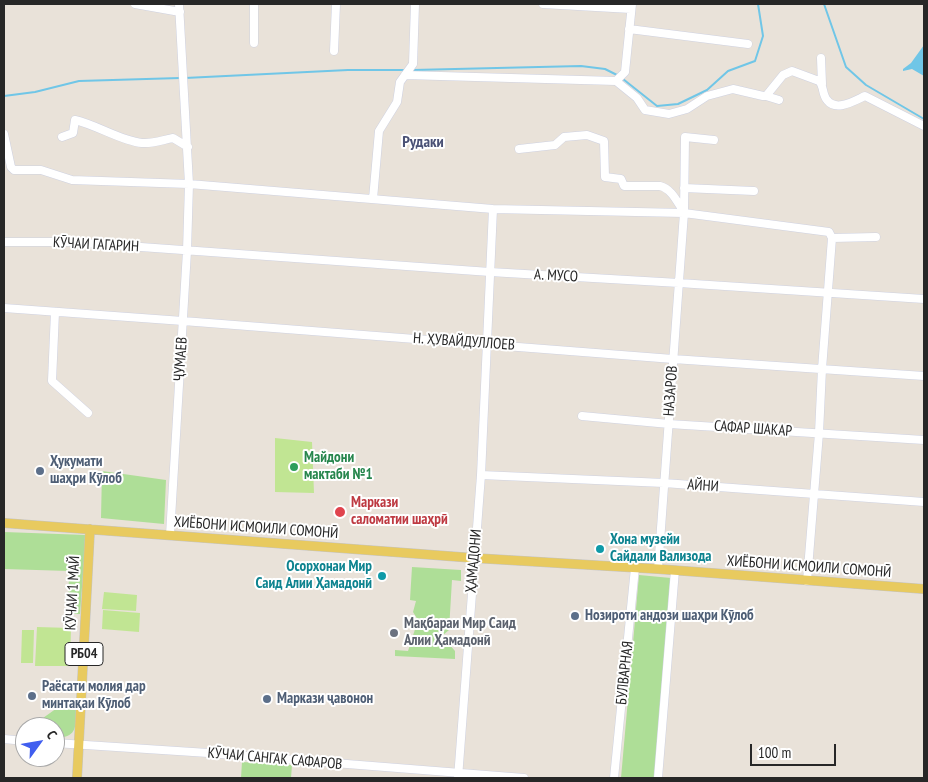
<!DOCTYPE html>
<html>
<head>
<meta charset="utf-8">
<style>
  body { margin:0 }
  #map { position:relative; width:928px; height:782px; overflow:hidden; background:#e9e2d9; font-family:"PT Sans Narrow",sans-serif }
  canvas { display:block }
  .frame { position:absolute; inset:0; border:5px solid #272727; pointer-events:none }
  .north { position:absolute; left:15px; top:717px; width:50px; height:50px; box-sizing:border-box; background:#fff; border:1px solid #a9a9a9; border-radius:50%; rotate:58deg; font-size:14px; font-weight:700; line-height:20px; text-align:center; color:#272727 }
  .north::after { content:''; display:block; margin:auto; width:18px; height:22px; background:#405eef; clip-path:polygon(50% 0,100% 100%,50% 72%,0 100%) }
  .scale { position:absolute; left:750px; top:744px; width:86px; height:22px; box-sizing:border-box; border:2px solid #272727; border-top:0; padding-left:6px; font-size:15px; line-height:18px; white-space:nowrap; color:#272727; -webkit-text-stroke:4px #fff; paint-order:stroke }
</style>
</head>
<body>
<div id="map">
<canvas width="928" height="782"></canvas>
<div class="frame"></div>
<div class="north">С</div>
<div class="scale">100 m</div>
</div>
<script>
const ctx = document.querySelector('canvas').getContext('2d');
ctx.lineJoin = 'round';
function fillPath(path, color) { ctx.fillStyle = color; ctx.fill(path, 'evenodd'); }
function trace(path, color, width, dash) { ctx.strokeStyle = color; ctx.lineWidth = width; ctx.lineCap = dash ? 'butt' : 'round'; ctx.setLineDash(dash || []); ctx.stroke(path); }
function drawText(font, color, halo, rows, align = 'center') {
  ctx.font = font + ' "PT Sans Narrow",sans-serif'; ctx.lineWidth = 4; ctx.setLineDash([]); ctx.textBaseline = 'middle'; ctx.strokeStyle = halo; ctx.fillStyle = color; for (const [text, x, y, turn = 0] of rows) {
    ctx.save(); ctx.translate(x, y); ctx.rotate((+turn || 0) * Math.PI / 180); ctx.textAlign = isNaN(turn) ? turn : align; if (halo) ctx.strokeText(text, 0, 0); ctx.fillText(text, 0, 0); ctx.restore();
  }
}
const green = new Path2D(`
  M 102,471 L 166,480 L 164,524 L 101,518 Z
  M 4,532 L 86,535 L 80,614 L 68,614 L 69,571 L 4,569 Z
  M 412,567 L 461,570 L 461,581 L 452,580 L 449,630 L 442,636 L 455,651 L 455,659 L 395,656 L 395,650 L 408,651 L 418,620 L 413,612 L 416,601 L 410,600 Z
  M 639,575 L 671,578 L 655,778 L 621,778 Z
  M 57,708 L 77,708 C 76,726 77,739 55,737 L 55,727 L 42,727 L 43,718 Z
  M 242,762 L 292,765 L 291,778 L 241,778 Z`);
const pitch = new Path2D(`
  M 275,438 L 312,442 L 314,493 L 275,492 Z
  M 104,592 L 137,595 L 136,611 L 102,609 Z
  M 103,610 L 140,613 L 139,632 L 102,629 Z
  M 37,627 L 71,628 L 70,666 L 35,666 Z
  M 22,630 L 34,630 L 33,663 L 21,663 Z`);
const water = new Path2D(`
  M 924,45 L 924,76 L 912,69 L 903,71 L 903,69 L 911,63 Z`);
const stream = new Path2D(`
  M 824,4 L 846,67 L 866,85 L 924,119
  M 413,70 L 581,66 L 605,69 L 619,76
  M 185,78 L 348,70 L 405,70
  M 623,79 L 657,106 L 678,104 L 707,90 L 728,71 L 755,61 L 763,36 L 758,4
  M 4,96 L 35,92 L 79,81 L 180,78`);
const minor = new Path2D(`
  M 135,4 L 180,12
  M 254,4 L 254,43
  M 543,4 L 631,9
  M 629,29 L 748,44
  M 334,51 L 336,4
  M 821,58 L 822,84
  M 405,75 L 616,81 L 637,98 L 645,110 L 669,114 L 687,109 L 707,96 L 733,89 L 763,96 L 766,96 L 783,75 L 792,71 L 819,81 C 824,86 822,94 827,100 C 836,112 854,101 865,96 L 924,126
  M 616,81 L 625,72 L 632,4
  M 766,96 L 779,100
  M 4,134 L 11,167 L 14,170 L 41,170 L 72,180 L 189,184 L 493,209 L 684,213 L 829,232 L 832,238 L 822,369 L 819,433 L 807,581
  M 62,137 L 73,133 L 75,120 C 97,125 121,141 142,143 C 153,144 162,140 173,138 L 188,147
  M 519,149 L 555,145 L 564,137 L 587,135 L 604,141 L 605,177 L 621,179 L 624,186 L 660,186 C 672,189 677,202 684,212
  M 684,188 L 754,191
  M 373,199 L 379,131 L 397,102 L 400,82 L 413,64 L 415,4
  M 832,238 L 876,237
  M 4,242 L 71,242 L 490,272 L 679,283 L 924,299
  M 4,308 L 183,321 L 673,359 L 924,376
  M 55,312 L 52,381 L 88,413
  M 582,416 L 669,424 L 924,440
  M 481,475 L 664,483 L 924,502
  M 170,535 L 187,251 L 189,184 L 179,4
  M 658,569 L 684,213 L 685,137 L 714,140
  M 4,739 L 25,741
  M 55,743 L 208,753 L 524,778
  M 458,778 L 481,475 L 493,209
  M 614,778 L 635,568
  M 658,778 L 675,570`);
const major = new Path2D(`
  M 4,523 L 474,558 L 658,569 L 924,589
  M 77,778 L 90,529`);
const markers = [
  [294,467,5,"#2e9e5b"],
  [40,471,5,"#5c6f8a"],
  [340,512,6,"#e0444e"],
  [600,549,5,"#0f9aa8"],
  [382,576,5,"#0f9aa8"],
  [575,616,5,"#5c6f8a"],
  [394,633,5,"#6b7280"],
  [32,696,5,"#5c6f8a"],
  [267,699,5,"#5c6f8a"]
];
const shields = [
  [84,654,38]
];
const shieldNames = [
  ["РБ04",84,654]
];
const streetNames = [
  ["КӮЧАИ ГАГАРИН",96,245,3],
  ["А. МУСО",556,276,3],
  ["Н. ҲУВАЙДУЛЛОЕВ",464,342,4],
  ["ҶУМАЕВ",181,359,-86],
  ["НАЗАРОВ",671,391,-86],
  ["САФАР ШАКАР",753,429,4],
  ["АЙНИ",703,486,4],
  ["ХИЁБОНИ ИСМОИЛИ СОМОНӢ",256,528,4],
  ["ҲАМАДОНИ",474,561,-85],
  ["ХИЁБОНИ ИСМОИЛИ СОМОНӢ",809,567,4],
  ["КӮЧАИ 1 МАЙ",73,593,-87],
  ["БУЛВАРНАЯ",625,673,-84],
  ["КӮЧАИ САНГАК САФАРОВ",275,759,5]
];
const leisureNames = [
  ["Майдони",304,458],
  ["мактаби №1",304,475]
];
const serviceNames = [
  ["Ҳукумати",50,462],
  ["шаҳри Кӯлоб",50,479],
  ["Нозироти андози шаҳри Кӯлоб",585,616],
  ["Раёсати молия дар",42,687],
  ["минтақаи Кӯлоб",42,704],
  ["Маркази ҷавонон",277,699]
];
const healthNames = [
  ["Маркази",351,503],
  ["саломатии шаҳрӣ",351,520]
];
const cultureNames = [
  ["Хона музейи",610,540],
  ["Сайдали Вализода",610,557],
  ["Осорхонаи Мир",372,567,"right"],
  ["Саид Алии Ҳамадонӣ",372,584,"right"]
];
const worshipNames = [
  ["Мақбараи Мир Саид",404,624],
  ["Алии Ҳамадонӣ",404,641]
];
const neighbourhoodNames = [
  ["Рудаки",423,142]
];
fillPath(green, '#aede97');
fillPath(pitch, '#c1e593');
fillPath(water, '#70c6e7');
trace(stream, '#70c6e7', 2);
trace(minor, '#ced1e0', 9);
trace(major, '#c3c3c3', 10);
trace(minor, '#fff', 8);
trace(major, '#e8ca5f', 9);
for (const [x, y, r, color] of markers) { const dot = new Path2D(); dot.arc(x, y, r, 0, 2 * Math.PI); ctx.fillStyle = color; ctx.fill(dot); trace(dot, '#fff', 2); }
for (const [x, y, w] of shields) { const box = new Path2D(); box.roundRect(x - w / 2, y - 11.5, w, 23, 4); ctx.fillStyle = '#fff'; ctx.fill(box); trace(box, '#272727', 1); }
drawText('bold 14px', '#272727', null, shieldNames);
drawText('15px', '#272727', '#fff', streetNames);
drawText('bold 15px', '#27864d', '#fff', leisureNames, 'left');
drawText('bold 15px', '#4e5e75', '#fff', serviceNames, 'left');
drawText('bold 15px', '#be3a42', '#fff', healthNames, 'left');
drawText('bold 15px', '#0d838f', '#fff', cultureNames, 'left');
drawText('bold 15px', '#5b616d', '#fff', worshipNames, 'left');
drawText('bold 16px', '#4a5175', '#fff', neighbourhoodNames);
</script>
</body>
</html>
